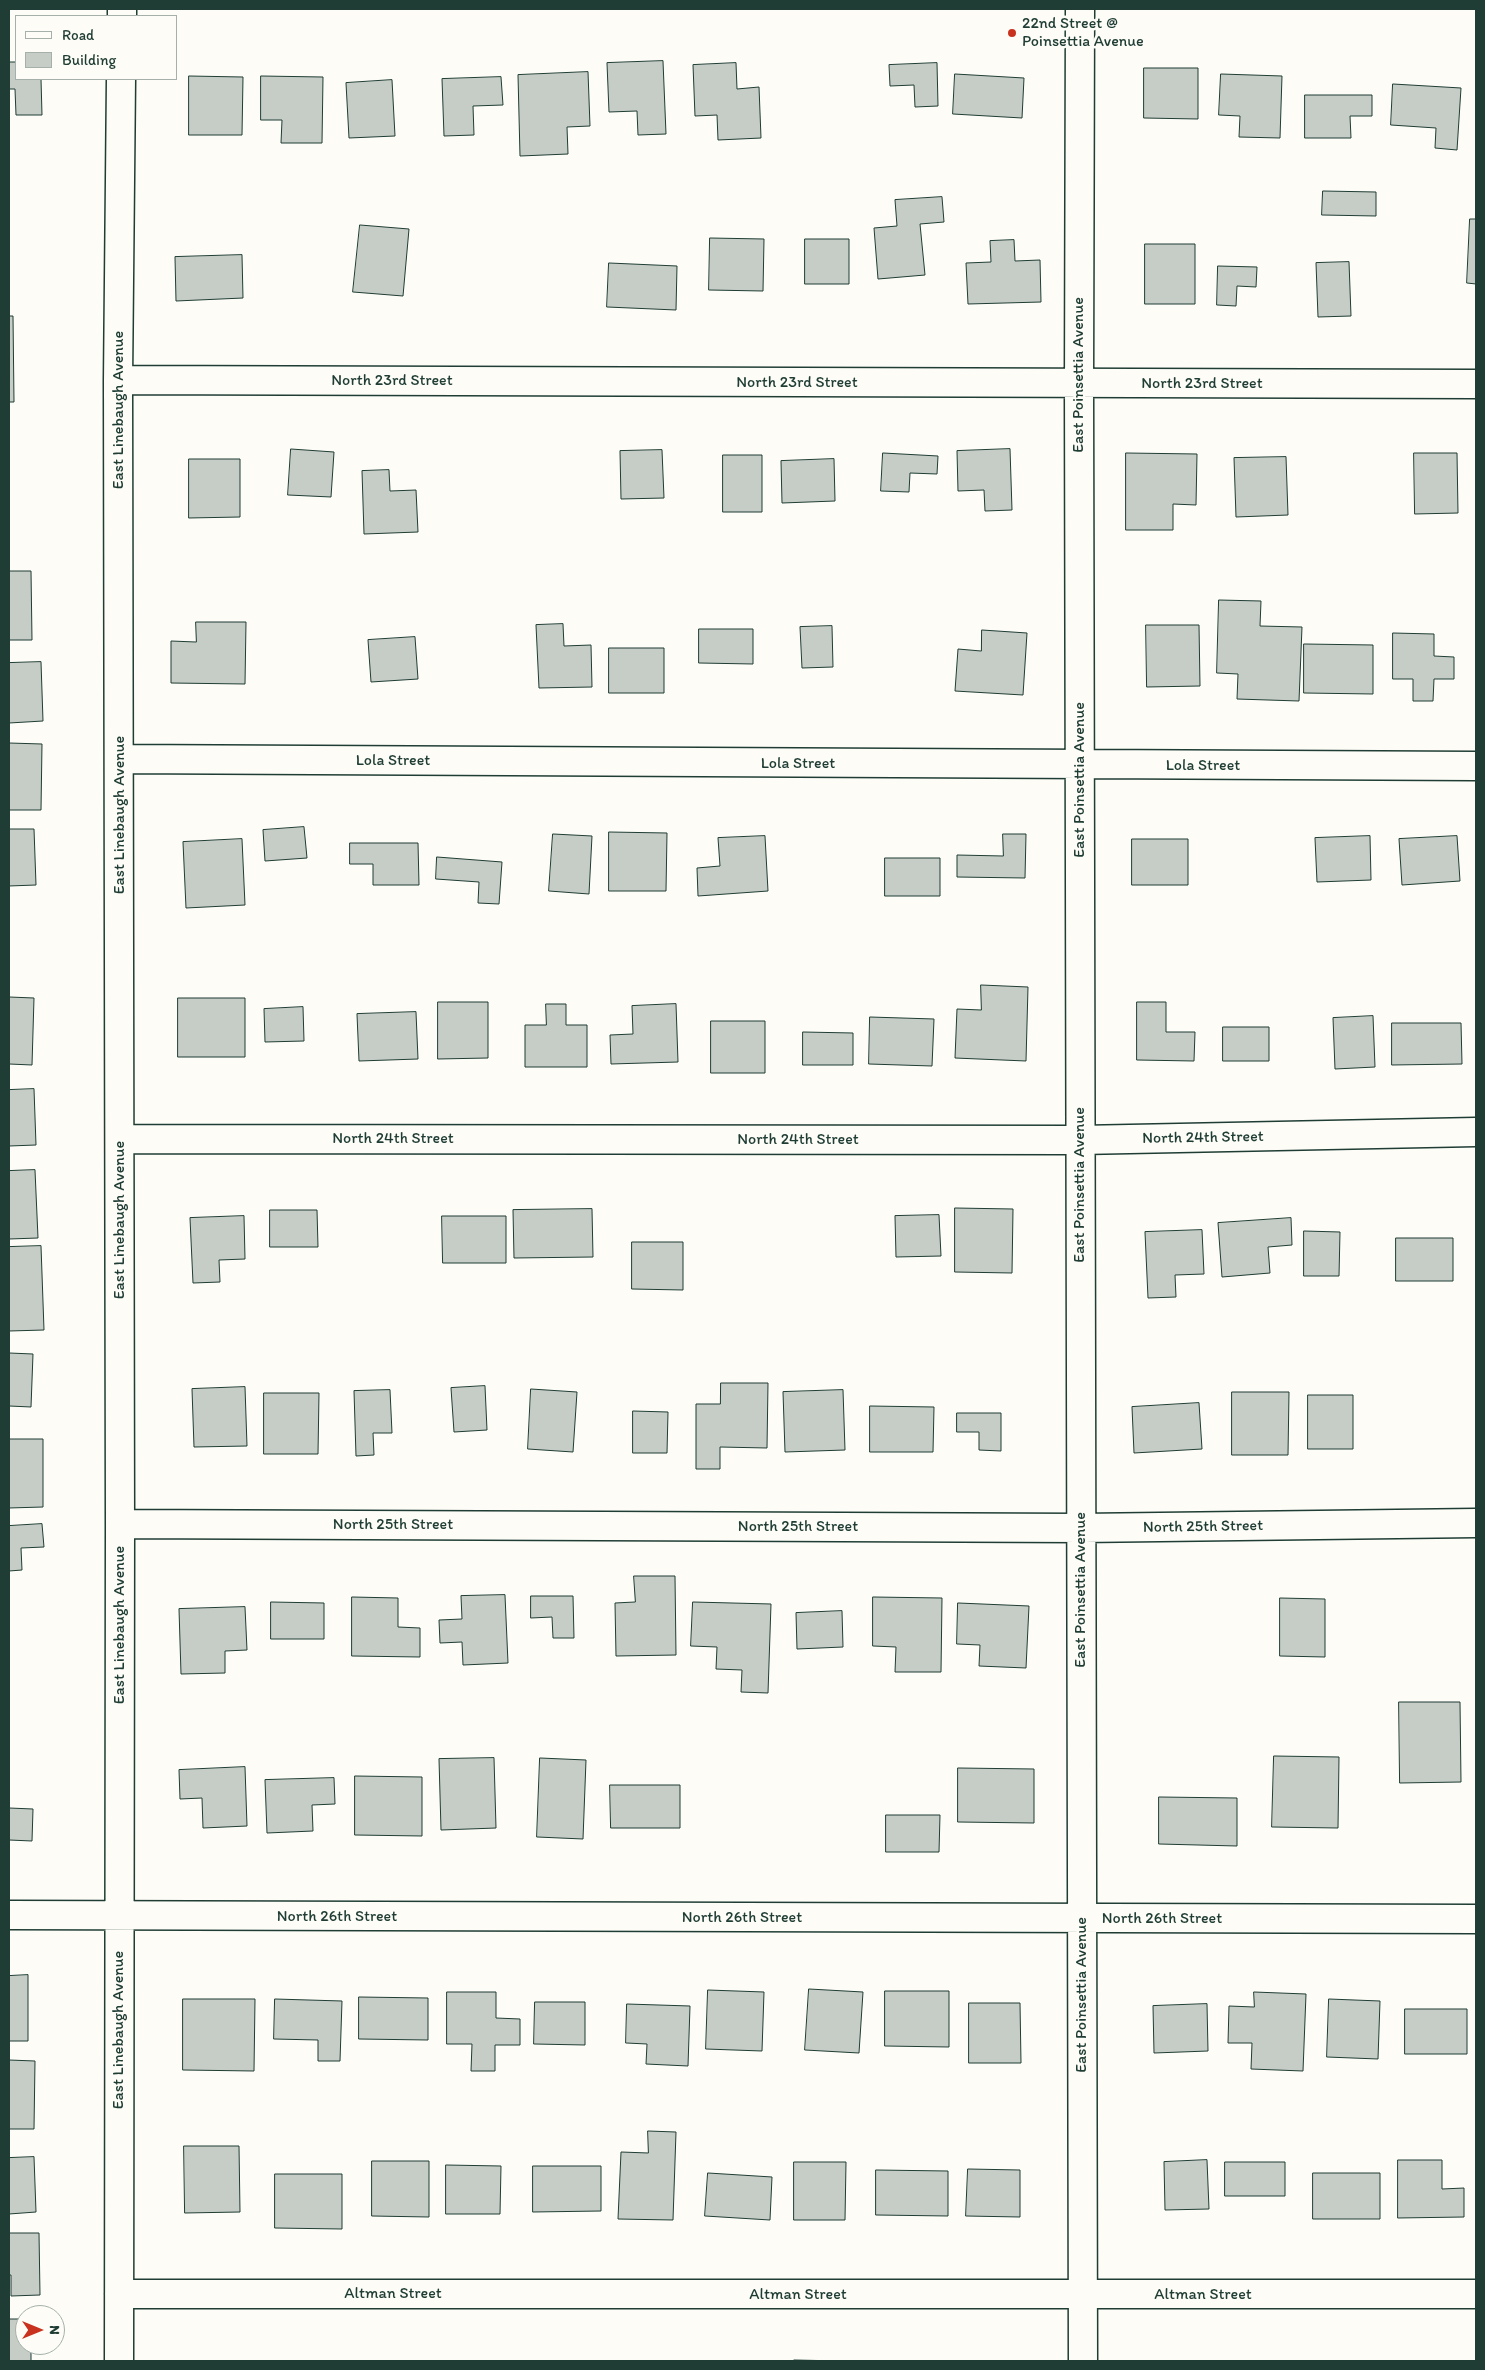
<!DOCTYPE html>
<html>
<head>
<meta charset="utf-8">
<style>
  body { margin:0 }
  #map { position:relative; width:1485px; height:2370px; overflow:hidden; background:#fdfcf7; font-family:Itim,sans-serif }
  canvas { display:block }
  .frame { position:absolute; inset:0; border:10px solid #1f3d34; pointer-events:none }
  .legend { position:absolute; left:15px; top:15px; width:162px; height:65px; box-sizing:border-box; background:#fdfcf7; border:1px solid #a4b0a9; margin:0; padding:6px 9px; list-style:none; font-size:15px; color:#1f3d34 }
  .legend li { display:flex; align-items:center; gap:10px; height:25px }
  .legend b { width:25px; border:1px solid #a4b0a9 }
  .north { position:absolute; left:15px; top:2305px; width:50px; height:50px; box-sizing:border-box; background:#fdfcf7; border:1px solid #a4b0a9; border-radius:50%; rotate:90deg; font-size:14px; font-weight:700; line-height:20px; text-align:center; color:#1f3d34 }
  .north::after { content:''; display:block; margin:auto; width:18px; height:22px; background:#c8321e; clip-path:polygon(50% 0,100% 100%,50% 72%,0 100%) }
</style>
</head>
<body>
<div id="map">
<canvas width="1485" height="2370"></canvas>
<div class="frame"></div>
<ul class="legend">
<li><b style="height:6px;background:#fdfcf7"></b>Road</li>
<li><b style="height:14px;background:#c6cdc7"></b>Building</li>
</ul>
<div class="north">N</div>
</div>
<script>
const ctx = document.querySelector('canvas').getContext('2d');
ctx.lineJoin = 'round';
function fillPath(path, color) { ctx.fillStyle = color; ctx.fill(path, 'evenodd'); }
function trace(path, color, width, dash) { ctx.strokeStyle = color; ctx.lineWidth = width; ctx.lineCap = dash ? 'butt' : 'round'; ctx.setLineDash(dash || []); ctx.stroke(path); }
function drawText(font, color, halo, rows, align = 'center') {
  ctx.font = font + ' Itim,sans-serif'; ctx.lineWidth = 5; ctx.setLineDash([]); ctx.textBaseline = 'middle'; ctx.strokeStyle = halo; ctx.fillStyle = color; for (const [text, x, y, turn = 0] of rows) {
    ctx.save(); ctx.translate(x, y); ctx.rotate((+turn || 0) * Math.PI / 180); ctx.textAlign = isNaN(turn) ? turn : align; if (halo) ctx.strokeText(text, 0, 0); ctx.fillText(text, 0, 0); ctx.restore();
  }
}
const building = new Path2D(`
  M 663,61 L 666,134 L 638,135 L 637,111 L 609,112 L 607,63 Z
  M 9,62 L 16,62 L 16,79 L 41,79 L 42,115 L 16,115 L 15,89 L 9,89 Z
  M 736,63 L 737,89 L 759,87 L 761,138 L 718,140 L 717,115 L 695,116 L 693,65 Z
  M 937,63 L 938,106 L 915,107 L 914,85 L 890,86 L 889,65 Z
  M 1144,68 L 1198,68 L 1198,119 L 1144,118 Z
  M 588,72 L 590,126 L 567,127 L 568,154 L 520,156 L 518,75 Z
  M 955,74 L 1024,78 L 1022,118 L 953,114 Z
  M 1221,74 L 1282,76 L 1280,138 L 1239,137 L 1240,116 L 1219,115 Z
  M 189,76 L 243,77 L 242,135 L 189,135 Z
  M 261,76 L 323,77 L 322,143 L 281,143 L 282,120 L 261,120 Z
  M 501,77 L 503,105 L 473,106 L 474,135 L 444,136 L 442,79 Z
  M 392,80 L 395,136 L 349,138 L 346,83 Z
  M 1393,84 L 1461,88 L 1457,150 L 1435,148 L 1436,128 L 1391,125 Z
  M 1305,95 L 1372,95 L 1372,116 L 1350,116 L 1351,138 L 1305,138 Z
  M 1323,191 L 1376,192 L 1376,216 L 1322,215 Z
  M 942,197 L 944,222 L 920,224 L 925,275 L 878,279 L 874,228 L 897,226 L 895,200 Z
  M 1470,219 L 1476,219 L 1476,284 L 1467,283 Z
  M 360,225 L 409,229 L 403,296 L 353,292 Z
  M 710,238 L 764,239 L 763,291 L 709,290 Z
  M 805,239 L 849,239 L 849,284 L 805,284 Z
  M 1014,240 L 1015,261 L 1040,260 L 1041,302 L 968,304 L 966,263 L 991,262 L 990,241 Z
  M 1145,244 L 1195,244 L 1195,304 L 1145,304 Z
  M 242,255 L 243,298 L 176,301 L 175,257 Z
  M 1349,262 L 1351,316 L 1318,317 L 1316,263 Z
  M 609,263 L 677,266 L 676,310 L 607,307 Z
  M 1218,266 L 1257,267 L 1256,287 L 1237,286 L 1236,306 L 1217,305 Z
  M 9,316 L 13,316 L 14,402 L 9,402 Z
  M 291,449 L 334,452 L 331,497 L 288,495 Z
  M 1010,449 L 1012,510 L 985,511 L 984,490 L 958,491 L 957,451 Z
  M 662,450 L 664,498 L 621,499 L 620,451 Z
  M 883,453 L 938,456 L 937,474 L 910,473 L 909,492 L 881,491 Z
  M 1126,453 L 1197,454 L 1196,505 L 1173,504 L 1173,530 L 1126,530 Z
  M 1414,453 L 1457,453 L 1458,513 L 1415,514 Z
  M 723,455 L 762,455 L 762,512 L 723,512 Z
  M 1286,457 L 1288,515 L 1236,517 L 1234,458 Z
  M 189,459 L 240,459 L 240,517 L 189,518 Z
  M 834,459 L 835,501 L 782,503 L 781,461 Z
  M 389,470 L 390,491 L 416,490 L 418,532 L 364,534 L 362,471 Z
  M 9,571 L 31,571 L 32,640 L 9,640 Z
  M 1219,600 L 1261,601 L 1260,626 L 1302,627 L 1299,701 L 1237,699 L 1238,674 L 1217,673 Z
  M 196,622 L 246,622 L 245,684 L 171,683 L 171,641 L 196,642 Z
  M 563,624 L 564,646 L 591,645 L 592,687 L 539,688 L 536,625 Z
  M 1146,625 L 1199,625 L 1200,686 L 1147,687 Z
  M 832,626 L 833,667 L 802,668 L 800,627 Z
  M 699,629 L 753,629 L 753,664 L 699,663 Z
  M 982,630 L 1027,633 L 1023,695 L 955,691 L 958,649 L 981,651 Z
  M 1393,633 L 1434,634 L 1434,656 L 1454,657 L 1454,679 L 1434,679 L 1433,701 L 1413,701 L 1413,679 L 1393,679 Z
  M 415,637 L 418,679 L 371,682 L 368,640 Z
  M 1304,644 L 1373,645 L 1373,694 L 1304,693 Z
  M 609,648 L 664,648 L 664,693 L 609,693 Z
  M 41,662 L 43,721 L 9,723 L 9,663 Z
  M 9,743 L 42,744 L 41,810 L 9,810 Z
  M 304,827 L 307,858 L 265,861 L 263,830 Z
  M 9,829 L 34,829 L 36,885 L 9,886 Z
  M 609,832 L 667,833 L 666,891 L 609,891 Z
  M 553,834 L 592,836 L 589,894 L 549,891 Z
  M 1003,834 L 1026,834 L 1025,878 L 957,877 L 957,855 L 1003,856 Z
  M 765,836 L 768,891 L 698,896 L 697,868 L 720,866 L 718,838 Z
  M 1370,836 L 1371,880 L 1317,882 L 1315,838 Z
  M 1457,836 L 1460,881 L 1402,885 L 1399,839 Z
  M 242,839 L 245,905 L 186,908 L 183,842 Z
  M 1132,839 L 1188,839 L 1188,885 L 1132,885 Z
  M 350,843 L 418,843 L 419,885 L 373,885 L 373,864 L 350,864 Z
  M 437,857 L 502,862 L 499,904 L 478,903 L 479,882 L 436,879 Z
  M 885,858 L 940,858 L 940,896 L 885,896 Z
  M 981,985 L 1028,987 L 1026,1061 L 955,1058 L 957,1009 L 981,1010 Z
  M 9,997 L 34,998 L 32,1065 L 9,1064 Z
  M 178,998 L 245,998 L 245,1057 L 178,1057 Z
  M 438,1002 L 488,1002 L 488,1058 L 438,1059 Z
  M 1137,1002 L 1166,1002 L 1166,1032 L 1195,1032 L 1194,1061 L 1137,1060 Z
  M 546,1004 L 566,1004 L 566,1025 L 587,1025 L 587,1067 L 525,1067 L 525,1025 L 546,1025 Z
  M 676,1004 L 678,1062 L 611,1064 L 610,1035 L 633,1034 L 632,1006 Z
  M 303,1007 L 304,1041 L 265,1042 L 264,1009 Z
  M 416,1012 L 418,1059 L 359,1061 L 357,1014 Z
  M 1373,1016 L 1375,1067 L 1335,1069 L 1333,1018 Z
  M 870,1017 L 934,1019 L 932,1066 L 869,1064 Z
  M 711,1021 L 765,1021 L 765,1073 L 711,1073 Z
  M 1392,1023 L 1461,1023 L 1462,1064 L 1392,1065 Z
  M 1223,1027 L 1269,1027 L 1269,1061 L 1223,1061 Z
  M 803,1032 L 853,1033 L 853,1065 L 803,1065 Z
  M 34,1089 L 36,1145 L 9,1146 L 9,1090 Z
  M 35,1170 L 38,1238 L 9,1239 L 9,1171 Z
  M 955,1208 L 1013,1209 L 1012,1273 L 955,1272 Z
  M 592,1209 L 593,1257 L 514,1258 L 513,1210 Z
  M 270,1210 L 317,1210 L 318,1247 L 270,1247 Z
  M 939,1215 L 941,1256 L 896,1257 L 895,1216 Z
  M 244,1216 L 245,1259 L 219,1260 L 220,1282 L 193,1283 L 190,1218 Z
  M 442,1216 L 506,1216 L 506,1263 L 443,1263 Z
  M 1291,1218 L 1292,1245 L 1268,1247 L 1270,1273 L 1222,1277 L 1218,1223 Z
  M 1202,1230 L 1204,1274 L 1175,1275 L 1176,1297 L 1148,1298 L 1145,1232 Z
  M 1304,1231 L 1340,1232 L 1339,1276 L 1304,1276 Z
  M 1396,1238 L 1453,1238 L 1453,1281 L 1396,1281 Z
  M 632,1242 L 683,1242 L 683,1290 L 632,1289 Z
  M 41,1246 L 44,1330 L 9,1331 L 9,1247 Z
  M 9,1353 L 33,1354 L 31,1407 L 9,1406 Z
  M 721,1383 L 768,1383 L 767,1448 L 720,1447 L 720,1469 L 696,1469 L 696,1404 L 720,1404 Z
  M 485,1386 L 487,1430 L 454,1432 L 451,1388 Z
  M 245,1387 L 247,1446 L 194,1447 L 192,1389 Z
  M 531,1389 L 577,1392 L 573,1452 L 528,1449 Z
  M 390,1390 L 392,1433 L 373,1433 L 374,1455 L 356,1456 L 354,1391 Z
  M 843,1390 L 845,1450 L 785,1452 L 783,1392 Z
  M 1232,1392 L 1289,1392 L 1288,1455 L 1232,1455 Z
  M 264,1393 L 319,1393 L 318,1454 L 264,1454 Z
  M 1308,1395 L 1353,1395 L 1353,1449 L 1308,1449 Z
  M 1199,1403 L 1202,1449 L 1134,1453 L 1132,1407 Z
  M 870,1406 L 934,1407 L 933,1452 L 870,1452 Z
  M 633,1411 L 668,1412 L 667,1453 L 633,1453 Z
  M 957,1413 L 1001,1413 L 1001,1451 L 979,1450 L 979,1432 L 957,1432 Z
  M 9,1439 L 43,1439 L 43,1507 L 9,1508 Z
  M 42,1524 L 44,1547 L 21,1548 L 22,1570 L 9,1571 L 9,1526 Z
  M 634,1576 L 675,1576 L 676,1655 L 616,1656 L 615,1603 L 635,1602 Z
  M 505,1595 L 508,1663 L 463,1665 L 462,1642 L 440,1643 L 439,1620 L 462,1619 L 461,1596 Z
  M 531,1596 L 573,1596 L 574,1638 L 553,1638 L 552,1617 L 531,1618 Z
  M 352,1597 L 398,1598 L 398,1627 L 420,1628 L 420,1657 L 352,1656 Z
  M 873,1597 L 942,1598 L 941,1672 L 895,1672 L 896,1647 L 873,1646 Z
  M 1280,1598 L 1325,1599 L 1325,1657 L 1280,1656 Z
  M 271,1602 L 324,1603 L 324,1639 L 271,1639 Z
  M 693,1602 L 771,1604 L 768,1693 L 741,1692 L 742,1670 L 716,1669 L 717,1647 L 691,1646 Z
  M 958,1603 L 1029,1606 L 1026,1668 L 979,1666 L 980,1645 L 957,1644 Z
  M 245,1607 L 247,1650 L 225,1651 L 225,1673 L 181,1674 L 179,1609 Z
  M 842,1611 L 843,1647 L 797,1649 L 796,1613 Z
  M 1399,1702 L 1460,1702 L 1461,1782 L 1400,1783 Z
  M 1274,1756 L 1339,1757 L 1338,1828 L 1272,1827 Z
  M 494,1758 L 496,1828 L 441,1830 L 439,1759 Z
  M 540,1758 L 586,1760 L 583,1839 L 537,1837 Z
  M 245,1767 L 247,1826 L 203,1828 L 202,1798 L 180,1799 L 179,1770 Z
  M 958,1768 L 1034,1769 L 1034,1823 L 958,1822 Z
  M 355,1776 L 422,1777 L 422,1836 L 355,1835 Z
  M 334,1778 L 335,1804 L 312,1805 L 313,1831 L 267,1833 L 265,1780 Z
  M 610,1785 L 680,1785 L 680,1828 L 611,1828 Z
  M 1159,1797 L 1237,1798 L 1237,1846 L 1159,1844 Z
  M 9,1808 L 33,1809 L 32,1841 L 9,1840 Z
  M 886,1815 L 940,1815 L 939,1852 L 886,1852 Z
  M 28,1975 L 28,2041 L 9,2041 L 9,1976 Z
  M 809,1989 L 863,1992 L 859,2053 L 805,2050 Z
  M 708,1990 L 764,1992 L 762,2051 L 706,2049 Z
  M 885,1991 L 949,1991 L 949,2047 L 885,2046 Z
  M 447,1992 L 496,1992 L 496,2018 L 520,2019 L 520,2045 L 495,2045 L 495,2071 L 471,2071 L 472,2044 L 447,2044 Z
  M 1254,1992 L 1306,1994 L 1303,2071 L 1251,2069 L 1252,2043 L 1228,2043 L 1229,2006 L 1254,2007 Z
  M 359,1997 L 428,1998 L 428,2040 L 359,2039 Z
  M 183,1999 L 255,1999 L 254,2071 L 183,2070 Z
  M 275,1999 L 342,2001 L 340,2061 L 318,2061 L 318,2040 L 274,2039 Z
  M 1329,1999 L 1380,2001 L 1378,2059 L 1327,2057 Z
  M 535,2002 L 585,2002 L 585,2045 L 534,2044 Z
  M 969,2003 L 1020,2003 L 1021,2063 L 969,2063 Z
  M 627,2004 L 690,2006 L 688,2066 L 646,2064 L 647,2044 L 626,2043 Z
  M 1207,2004 L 1208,2051 L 1154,2053 L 1153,2006 Z
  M 1405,2009 L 1467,2009 L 1467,2054 L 1405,2054 Z
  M 9,2060 L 35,2061 L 34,2129 L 9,2129 Z
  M 648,2131 L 676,2132 L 673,2220 L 618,2219 L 621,2152 L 648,2153 Z
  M 184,2146 L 239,2146 L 240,2212 L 185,2213 Z
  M 34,2157 L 36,2212 L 9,2214 L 9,2158 Z
  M 1207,2160 L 1209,2209 L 1165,2210 L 1164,2162 Z
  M 1398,2160 L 1442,2160 L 1442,2189 L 1464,2188 L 1464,2217 L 1398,2218 Z
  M 372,2161 L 429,2161 L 429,2217 L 372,2216 Z
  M 794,2162 L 846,2162 L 845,2220 L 794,2220 Z
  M 1225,2162 L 1285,2162 L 1285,2196 L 1225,2196 Z
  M 446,2165 L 501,2166 L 500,2214 L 446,2214 Z
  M 533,2166 L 601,2166 L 601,2211 L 533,2212 Z
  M 968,2169 L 1020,2170 L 1020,2217 L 966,2216 Z
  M 876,2170 L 948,2171 L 948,2216 L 876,2215 Z
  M 708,2173 L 772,2177 L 770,2220 L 705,2216 Z
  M 1313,2173 L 1380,2173 L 1380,2219 L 1313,2219 Z
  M 275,2174 L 342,2174 L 342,2229 L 275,2228 Z
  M 9,2233 L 39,2233 L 40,2295 L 11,2296 L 11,2275 L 9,2275 Z
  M 9,2319 L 25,2319 L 25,2345 L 31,2345 L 31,2361 L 9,2361 Z
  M 794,2360 L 841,2361 L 794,2361 Z`);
const minor = new Path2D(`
  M 1080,9 L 1079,384 L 1083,2361
  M 122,16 L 122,9
  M 118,380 L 1476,384
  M 120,759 L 1476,766
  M 120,1139 L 1080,1140 L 1476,1132
  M 120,1524 L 1081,1528 L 1476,1523
  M 9,1915 L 1476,1919
  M 119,2294 L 1476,2294
  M 119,2361 L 120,1524 L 118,380 L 121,79`);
const markers = [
  [1012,33,5,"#c8321e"]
];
const poiNames = [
  ["22nd Street @",1022,24],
  ["Poinsettia Avenue",1022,42]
];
const streetNames = [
  ["East Poinsettia Avenue",1079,375,-90],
  ["North 23rd Street",392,381],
  ["North 23rd Street",797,383],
  ["North 23rd Street",1202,384],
  ["East Linebaugh Avenue",119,410,-90],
  ["Lola Street",393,761],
  ["Lola Street",798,764],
  ["Lola Street",1203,766],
  ["East Poinsettia Avenue",1080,780,-90],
  ["East Linebaugh Avenue",120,815,-90],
  ["North 24th Street",1203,1138,-1],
  ["North 24th Street",393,1139],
  ["North 24th Street",798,1140],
  ["East Poinsettia Avenue",1080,1185,-90],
  ["East Linebaugh Avenue",120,1220,-90],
  ["North 25th Street",393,1525],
  ["North 25th Street",798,1527],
  ["North 25th Street",1203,1527,-1],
  ["East Poinsettia Avenue",1081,1590,-90],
  ["East Linebaugh Avenue",120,1625,-90],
  ["North 26th Street",337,1917],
  ["North 26th Street",742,1918],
  ["North 26th Street",1162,1919],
  ["East Poinsettia Avenue",1082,1995,-90],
  ["East Linebaugh Avenue",119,2030,-90],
  ["Altman Street",393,2294],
  ["Altman Street",798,2295],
  ["Altman Street",1203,2295]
];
fillPath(building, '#c6cdc7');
trace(building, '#1f3d34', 1);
trace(minor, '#1f3d34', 31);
trace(minor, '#fdfcf7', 28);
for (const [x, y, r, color] of markers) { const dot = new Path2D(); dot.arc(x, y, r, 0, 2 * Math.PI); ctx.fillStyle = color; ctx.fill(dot); trace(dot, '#fdfcf7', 2); }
drawText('16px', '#1f3d34', '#fdfcf7', poiNames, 'left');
drawText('16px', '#1f3d34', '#fdfcf7', streetNames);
</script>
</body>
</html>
